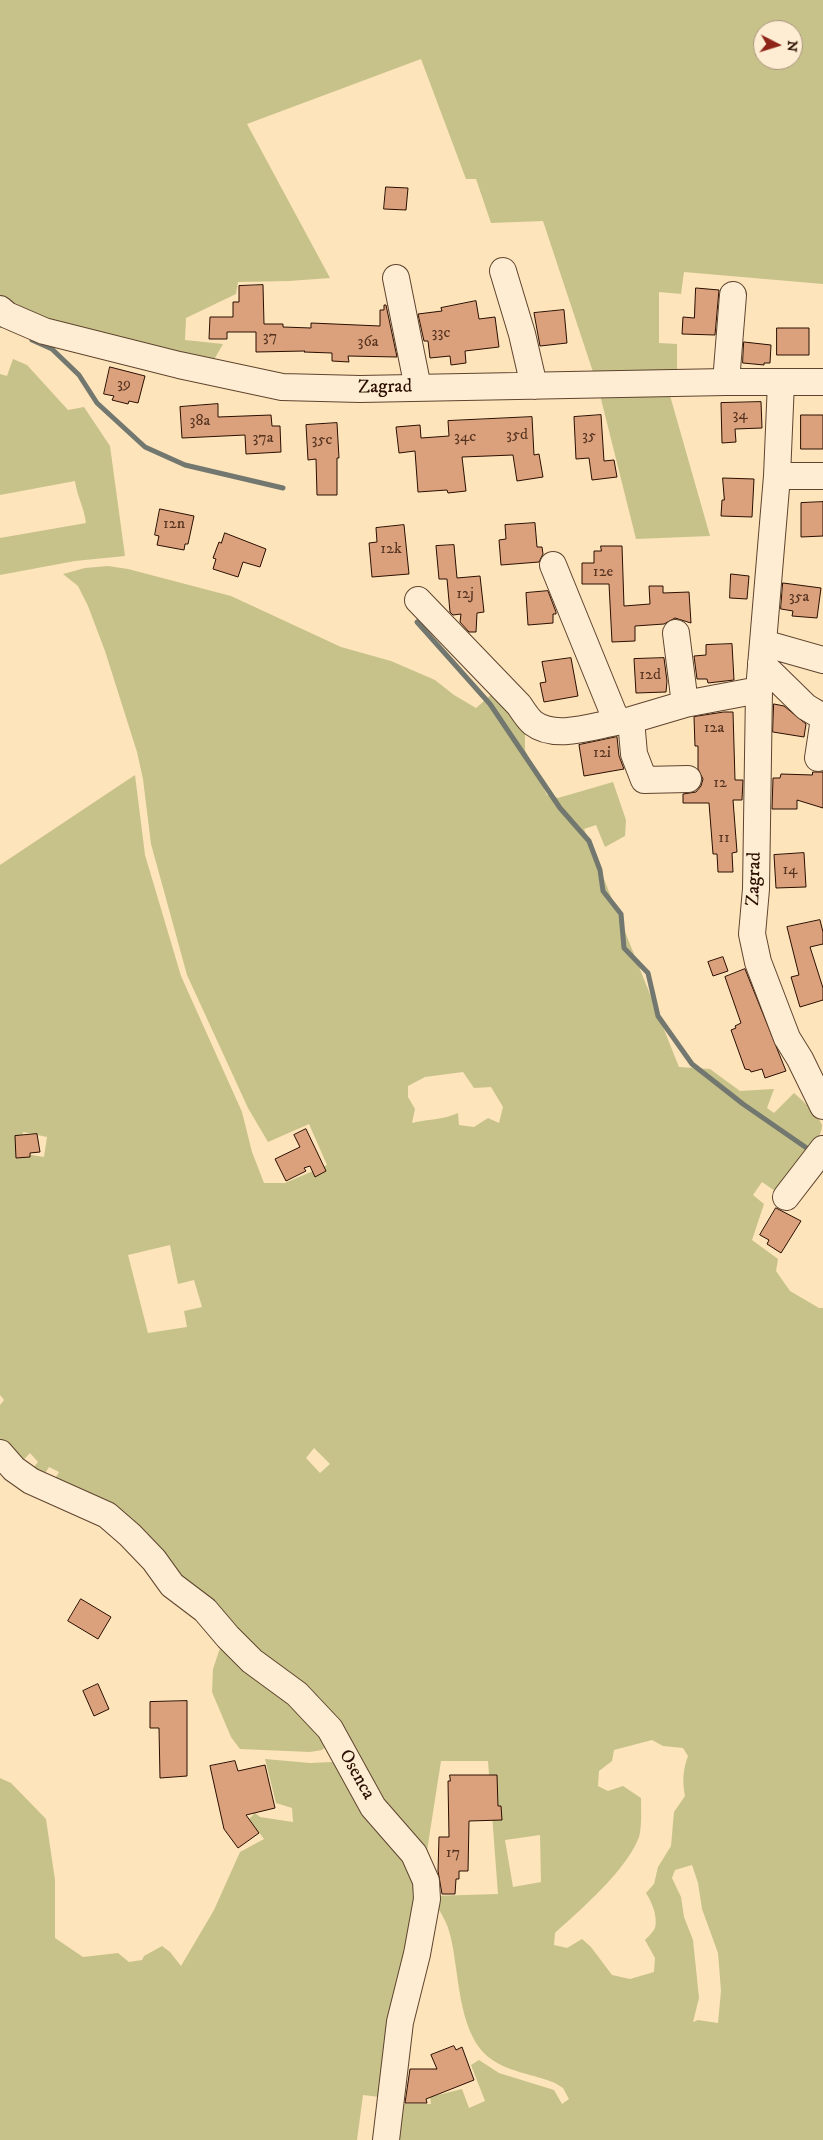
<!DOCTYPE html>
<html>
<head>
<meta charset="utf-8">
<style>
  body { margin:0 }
  #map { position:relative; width:823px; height:2140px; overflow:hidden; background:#fde4ba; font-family:"IM FELL DW Pica",serif }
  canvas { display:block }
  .north { position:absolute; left:753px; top:20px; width:50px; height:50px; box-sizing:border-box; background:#feedd2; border:1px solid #a9947e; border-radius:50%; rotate:95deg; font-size:14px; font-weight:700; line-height:20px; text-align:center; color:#2a0e01 }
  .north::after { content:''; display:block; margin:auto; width:18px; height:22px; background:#8f2418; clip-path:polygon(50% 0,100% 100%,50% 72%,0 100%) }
</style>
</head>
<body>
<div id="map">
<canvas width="823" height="2140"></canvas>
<div class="north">N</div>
</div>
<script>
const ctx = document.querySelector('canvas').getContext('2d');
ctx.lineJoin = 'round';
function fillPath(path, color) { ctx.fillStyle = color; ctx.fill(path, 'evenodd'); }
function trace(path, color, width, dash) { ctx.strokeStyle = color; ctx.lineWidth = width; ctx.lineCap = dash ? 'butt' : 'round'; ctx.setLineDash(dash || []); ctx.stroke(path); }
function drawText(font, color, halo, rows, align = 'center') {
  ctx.font = font + ' "IM FELL DW Pica",serif'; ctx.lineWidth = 4; ctx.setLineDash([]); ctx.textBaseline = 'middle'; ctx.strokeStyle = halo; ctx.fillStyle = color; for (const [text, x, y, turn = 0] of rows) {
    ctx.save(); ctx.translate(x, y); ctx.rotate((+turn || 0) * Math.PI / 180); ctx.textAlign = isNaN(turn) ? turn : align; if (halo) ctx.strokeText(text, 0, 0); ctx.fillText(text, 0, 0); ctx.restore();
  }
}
const green = new Path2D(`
  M 0,0 L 823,0 L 823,284 L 684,272 L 681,294 L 659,292 L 659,343 L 677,344 L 677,377 L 595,378 L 543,221 L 491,223 L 476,179 L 466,179 L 421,59 L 247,124 L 330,278 L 289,281 L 238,282 L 236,294 L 186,318 L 185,340 L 223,344 L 215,358 L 206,364 L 38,321 L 0,303 ZM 763,30 L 793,30 L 793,60 L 763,60 Z
  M 13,359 L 27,365 L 68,410 L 84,407 L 110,446 L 125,556 L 75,561 L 0,575 L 0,538 L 86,523 C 84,507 77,496 75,481 L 0,495 L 0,374 L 7,376 Z
  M 669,392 L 710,536 L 636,539 L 600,395 Z
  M 108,566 L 128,569 L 231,596 L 341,647 L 391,661 L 435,680 L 454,695 L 476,708 L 492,694 L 525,725 L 525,750 L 547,795 L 558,798 L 613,782 L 626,820 L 625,836 L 605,847 L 596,825 L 584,829 L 679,1067 L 710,1069 L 740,1091 L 774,1089 L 767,1108 L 774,1113 L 794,1093 C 804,1102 817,1113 822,1125 C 823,1137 795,1178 785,1187 C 783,1189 778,1190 775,1191 L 762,1182 L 753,1195 L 764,1204 L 752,1240 L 778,1259 L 776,1271 L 790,1291 L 819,1308 L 823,1308 L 823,2140 L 390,2140 L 395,2104 L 431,2104 L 430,2097 L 462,2089 L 469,2108 L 485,2101 L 471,2065 L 479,2060 L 499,2073 L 554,2090 L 562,2104 L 569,2099 L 563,2088 L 555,2083 C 534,2074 511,2073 491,2059 C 456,2034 460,1967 449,1931 C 446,1919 437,1908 432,1896 L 498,1894 L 488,1761 L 441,1761 L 426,1857 L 370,1795 L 204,1603 L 51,1485 L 59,1472 L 49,1467 L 39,1483 L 28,1474 L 38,1462 L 30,1453 L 17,1467 L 0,1448 L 0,1405 L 4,1400 L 0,1395 L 0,865 L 135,775 L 145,855 L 181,976 L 242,1112 L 252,1152 L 264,1183 L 285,1183 L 327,1165 L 309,1124 L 268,1142 L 248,1108 L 187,975 L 151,844 L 143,779 L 137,752 L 105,651 L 88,606 L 78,586 L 63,574 L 85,568 ZM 463,1072 L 474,1088 L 491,1087 L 503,1107 L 499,1123 L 488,1118 L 474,1127 L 459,1125 L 458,1113 C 443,1120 427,1119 412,1123 L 415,1109 L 408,1097 L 408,1086 L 425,1077 ZM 23,1132 L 47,1137 L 44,1157 L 20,1153 ZM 170,1245 L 178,1284 L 194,1280 L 202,1307 L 184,1311 L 187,1327 L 148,1333 L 128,1255 ZM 314,1448 L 330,1464 L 320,1473 L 306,1458 ZM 652,1740 L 663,1746 L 683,1748 L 688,1756 C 683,1770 682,1781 685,1796 L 674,1812 L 671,1846 L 658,1867 L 654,1884 L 646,1893 C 652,1902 658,1917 655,1928 C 653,1932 648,1937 645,1940 L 655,1958 L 654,1972 L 630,1979 L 612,1975 L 591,1947 L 582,1939 L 567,1948 L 554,1945 L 555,1933 C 581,1909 626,1871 639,1837 C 642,1827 641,1810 641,1798 L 623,1786 L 608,1791 L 598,1786 L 599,1771 L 612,1761 L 614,1750 ZM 540,1835 L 541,1882 L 513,1887 L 505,1840 ZM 692,1865 L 698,1883 L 702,1909 L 718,1953 L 721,1991 L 718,2023 L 698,2020 L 693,2022 L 699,1998 L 693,1940 L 684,1917 L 681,1897 L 672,1878 L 675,1870 Z
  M 226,1641 L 296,1698 L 326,1746 L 322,1750 L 310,1752 L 240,1749 L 231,1737 L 212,1692 L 213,1669 L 219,1651 Z
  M 265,1759 L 310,1763 L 333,1762 L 347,1772 L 420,1876 L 388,2098 L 363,2095 L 357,2140 L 0,2140 L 0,1778 L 11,1783 L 46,1819 L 55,1880 L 55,1938 L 83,1957 L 118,1953 L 129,1962 L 142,1960 L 144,1956 L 162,1946 L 170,1952 L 181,1966 L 214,1910 L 240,1852 L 264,1839 L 249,1819 L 255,1813 L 260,1817 L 293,1822 L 292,1808 L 276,1803 Z`);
const stream = new Path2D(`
  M 32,340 L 52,349 L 79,375 L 97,403 L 145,447 L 185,465 L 283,488
  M 417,622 L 490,704 L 560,808 L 589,841 L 600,870 L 603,891 L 621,914 L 624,948 L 648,973 L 658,1016 L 692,1064 L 743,1104 L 811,1151`);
const building = new Path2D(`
  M 386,187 L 408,188 L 406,210 L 384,209 Z
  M 263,285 L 264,324 L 283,324 L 283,327 L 311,328 L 311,323 L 380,326 L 380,310 L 384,310 L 384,305 L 386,305 L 397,357 L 348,356 L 349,362 L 332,361 L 332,353 L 304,352 L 305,351 L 256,352 L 256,332 L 227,332 L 227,339 L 209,339 L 210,317 L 233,317 L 233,302 L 239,302 L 239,286 Z
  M 696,288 L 719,290 L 715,335 L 682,334 L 683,317 L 694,318 Z
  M 476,301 L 479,319 L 495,317 L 499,347 L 465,351 L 466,363 L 451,365 L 450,356 L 430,358 L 428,341 L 424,341 L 418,314 L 442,311 L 441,308 Z
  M 564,310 L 567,343 L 540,346 L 534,313 Z
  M 777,328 L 809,328 L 809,355 L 777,355 Z
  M 744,342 L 771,345 L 770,363 L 764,363 L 764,365 L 743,363 Z
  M 110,367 L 145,376 L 138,403 L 129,401 L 128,404 L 112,400 L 114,396 L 104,394 Z
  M 761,402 L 762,428 L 735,429 L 736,442 L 722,443 L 721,403 Z
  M 218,404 L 218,417 L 271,415 L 272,426 L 280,426 L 281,452 L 246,454 L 245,435 L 182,438 L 180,407 Z
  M 601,415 L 604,461 L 614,460 L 617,477 L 592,480 L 589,458 L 576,459 L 574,417 Z
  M 801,415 L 823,415 L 823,449 L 801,449 Z
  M 532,417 L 534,455 L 539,454 L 543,477 L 517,481 L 513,455 L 462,457 L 466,491 L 448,493 L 447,490 L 418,492 L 415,451 L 399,453 L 396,427 L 420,425 L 421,438 L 449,436 L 448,421 Z
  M 337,423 L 339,458 L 337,458 L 337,495 L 317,495 L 316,459 L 308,460 L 306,425 Z
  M 723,478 L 754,479 L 752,517 L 721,516 L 722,500 L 724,500 Z
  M 823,502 L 823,536 L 801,537 L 801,503 Z
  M 160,509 L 194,516 L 188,544 L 185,544 L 184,550 L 157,545 L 159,536 L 155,535 Z
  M 535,523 L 537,547 L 542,547 L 543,554 L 539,562 L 501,565 L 499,540 L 506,539 L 505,525 Z
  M 404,525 L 409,574 L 372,577 L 369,543 L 377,542 L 376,528 Z
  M 225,533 L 266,549 L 260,567 L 243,562 L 238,577 L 213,569 L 216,559 L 213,558 L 219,542 L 221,543 Z
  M 454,545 L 457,578 L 480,576 L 484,612 L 477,613 L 476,632 L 469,632 L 460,622 L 461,614 L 453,615 L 450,612 L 447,579 L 439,579 L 436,546 Z
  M 601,546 L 622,546 L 624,606 L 650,604 L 649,586 L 663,586 L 663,593 L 689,592 L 691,623 L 675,618 L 664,624 L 635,626 L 635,641 L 612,642 L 609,584 L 582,584 L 582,563 L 594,563 L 594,551 L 601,551 Z
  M 731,574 L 749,576 L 747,599 L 730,598 Z
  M 783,583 L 821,588 L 817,618 L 792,616 L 793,611 L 781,609 Z
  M 548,591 L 556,612 L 556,614 L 553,614 L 553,623 L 528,625 L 526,593 Z
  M 732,644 L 734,680 L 708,683 L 707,679 L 697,679 L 694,656 L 706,655 L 706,645 Z
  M 571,658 L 578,696 L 544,702 L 540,683 L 546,682 L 542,662 Z
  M 664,658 L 667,681 L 666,692 L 636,693 L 634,659 Z
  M 774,704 L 784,706 L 806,724 L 804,737 L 773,732 Z
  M 724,712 L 733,712 L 735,780 L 743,780 L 742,800 L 733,800 L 737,852 L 732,853 L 733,872 L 718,872 L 717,854 L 713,854 L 709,803 L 683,803 L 683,794 L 696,792 L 701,786 L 703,779 L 698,769 L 698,746 L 695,746 L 694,717 Z
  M 617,737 L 619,756 L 624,769 L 584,776 L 579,745 Z
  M 813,772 L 823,772 L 823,808 L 797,800 L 797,809 L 772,809 L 773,778 L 780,778 L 781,774 L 812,775 Z
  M 804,853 L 806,887 L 776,888 L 774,855 Z
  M 820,920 L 823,932 L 823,944 L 810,947 L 823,988 L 823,1000 L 800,1007 L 791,977 L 799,975 L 787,927 Z
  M 723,957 L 728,971 L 713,976 L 708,962 Z
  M 745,969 L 786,1071 L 765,1078 L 762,1069 L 751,1072 L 750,1070 L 745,1069 L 731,1030 L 736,1028 L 735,1026 L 741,1023 L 725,977 Z
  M 306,1129 L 326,1171 L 315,1177 L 310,1166 L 304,1168 L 306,1171 L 286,1181 L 275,1159 L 300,1147 L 294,1135 Z
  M 37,1134 L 40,1152 L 30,1153 L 30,1157 L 16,1158 L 15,1136 Z
  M 776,1208 L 801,1221 L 781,1253 L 767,1244 L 769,1240 L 760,1235 Z
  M 81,1599 L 111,1617 L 98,1639 L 68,1621 Z
  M 98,1684 L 109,1709 L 94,1716 L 83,1691 Z
  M 187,1701 L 187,1776 L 160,1778 L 159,1728 L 150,1728 L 150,1702 Z
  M 235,1761 L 238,1771 L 265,1765 L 275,1808 L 246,1815 L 259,1833 L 238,1848 L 224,1829 L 210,1766 Z
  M 450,1775 L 497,1775 L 498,1806 L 501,1806 L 502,1820 L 469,1821 L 468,1871 L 459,1871 L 459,1879 L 456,1879 L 455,1894 L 442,1894 L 438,1871 L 439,1837 L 449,1837 L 448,1781 L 450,1781 Z
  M 454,2046 L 456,2050 L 462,2047 L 474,2080 L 426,2099 L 427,2103 L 405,2103 L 410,2069 L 437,2069 L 431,2055 Z`);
const minor = new Path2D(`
  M 503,271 L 522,334 L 534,386
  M 396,278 L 418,388
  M 0,309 L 7,315 L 44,331 L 179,365 L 282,387 L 360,389 L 726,382 L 823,382
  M 726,382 L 733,295
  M 781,382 L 777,476 L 759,690 L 756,889 L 752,934 L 758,962 L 787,1038 L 800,1059 L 823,1106
  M 777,476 L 823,476
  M 553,565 L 617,722 L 631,720 L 685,704 L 759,690
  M 418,600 L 519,705 C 523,711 528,719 533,723 C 555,740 593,726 617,722
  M 676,633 L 685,704
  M 763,643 L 823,660
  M 761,663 L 806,707 L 823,717
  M 631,720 L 634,754 L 644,780 L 688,779
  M 818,758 L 823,725
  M 786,1197 L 823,1149
  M 0,1453 L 14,1469 L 31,1481 L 107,1515 L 130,1535 L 154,1560 L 172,1585 L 205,1610 L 228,1637 L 252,1661 L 297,1694 L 330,1729 L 373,1807 L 414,1854 L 426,1881 L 427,1899 L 417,1954 L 400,2022 L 386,2140`);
const numberNames = [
  ["33c",441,334],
  ["37",270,338],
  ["36a",368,343],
  ["39",124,385],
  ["34",740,416],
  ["38a",200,422],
  ["35d",517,436],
  ["35",589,437],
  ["34c",465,438],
  ["37a",263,439],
  ["35c",322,441],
  ["12n",174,525],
  ["12k",391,550],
  ["12e",603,573],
  ["12j",465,595],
  ["35a",799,598],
  ["12d",650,676],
  ["12a",714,729],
  ["12i",602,754],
  ["12",720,784],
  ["11",724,839],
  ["14",790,871],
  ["17",453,1854]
];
const streetNames = [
  ["Zagrad",385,388,-1],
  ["Zagrad",755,879,-88],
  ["Osenca",356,1775,61]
];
fillPath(green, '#c7c28a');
trace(stream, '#72776f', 5);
fillPath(building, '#daa17c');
trace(building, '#2a0e01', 1);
trace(minor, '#5f442f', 28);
trace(minor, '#feedd2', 26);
drawText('16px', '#563320', null, numberNames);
drawText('19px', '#2a0e01', '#feedd2', streetNames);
</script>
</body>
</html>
